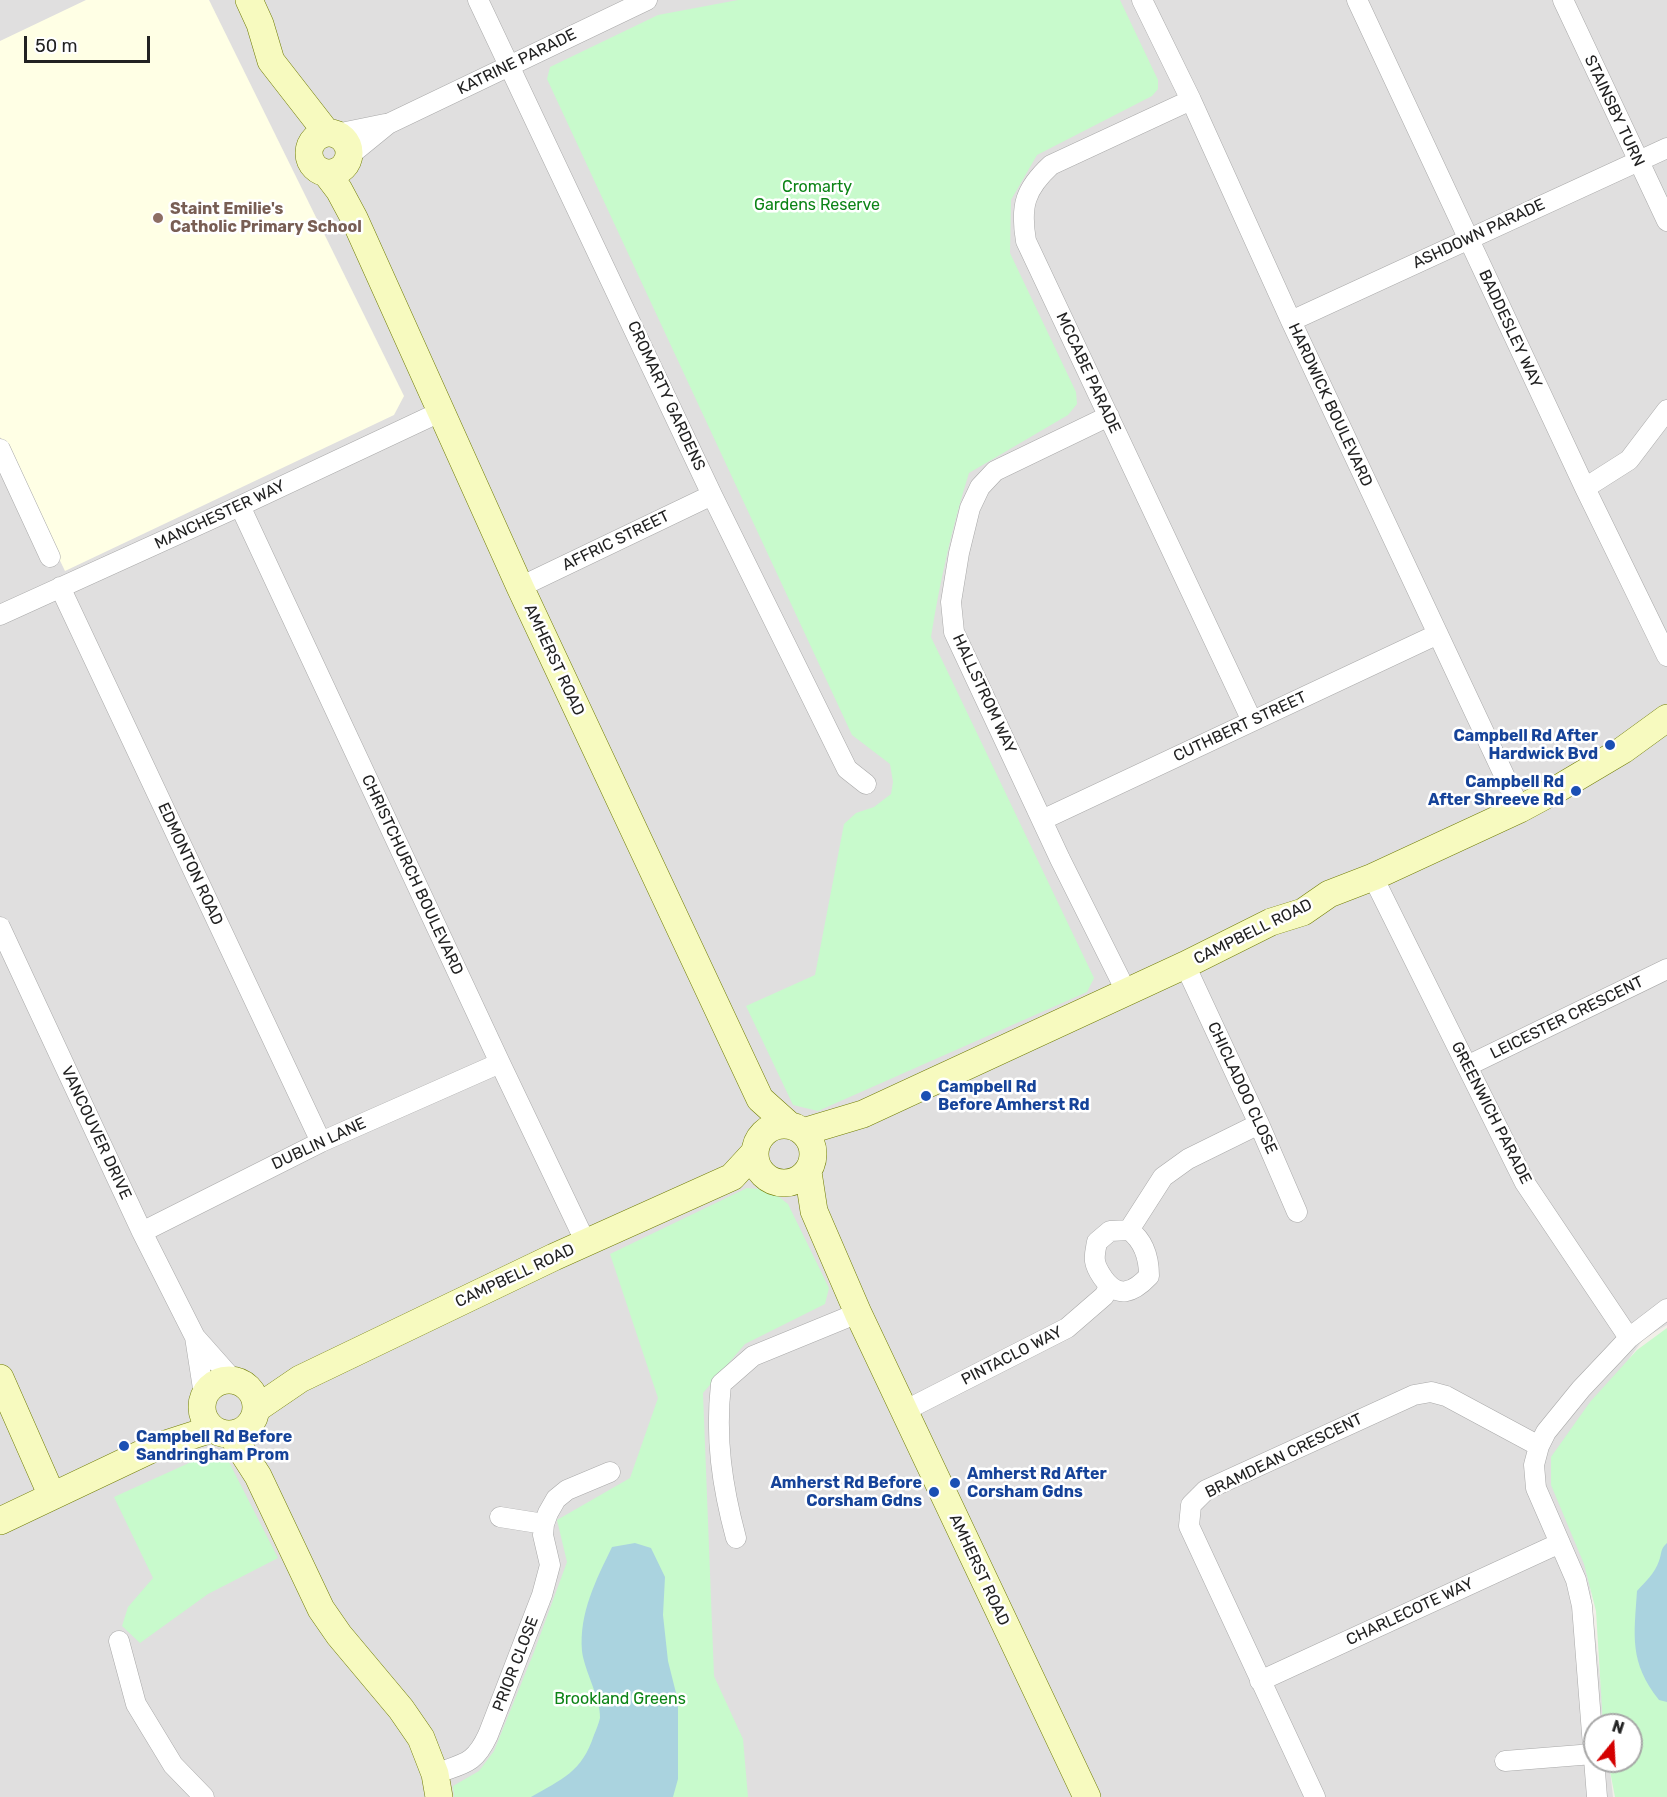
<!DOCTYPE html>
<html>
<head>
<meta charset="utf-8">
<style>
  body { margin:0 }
  #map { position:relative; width:1667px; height:1797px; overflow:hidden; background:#f2efe9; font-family:Rubik,sans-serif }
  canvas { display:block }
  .north { position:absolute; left:1583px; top:1713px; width:60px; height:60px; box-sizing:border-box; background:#fff; border:2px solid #a7a7a7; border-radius:50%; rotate:18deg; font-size:16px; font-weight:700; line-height:24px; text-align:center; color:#222 }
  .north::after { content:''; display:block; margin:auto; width:21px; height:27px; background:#d40000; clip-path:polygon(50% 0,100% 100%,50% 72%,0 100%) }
  .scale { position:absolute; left:24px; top:36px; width:126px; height:27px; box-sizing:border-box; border:3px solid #222; border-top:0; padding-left:8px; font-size:18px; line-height:21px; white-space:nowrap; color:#222; -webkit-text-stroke:4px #fff; paint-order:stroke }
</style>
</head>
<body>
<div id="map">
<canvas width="1667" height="1797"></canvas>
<div class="north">N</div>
<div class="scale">50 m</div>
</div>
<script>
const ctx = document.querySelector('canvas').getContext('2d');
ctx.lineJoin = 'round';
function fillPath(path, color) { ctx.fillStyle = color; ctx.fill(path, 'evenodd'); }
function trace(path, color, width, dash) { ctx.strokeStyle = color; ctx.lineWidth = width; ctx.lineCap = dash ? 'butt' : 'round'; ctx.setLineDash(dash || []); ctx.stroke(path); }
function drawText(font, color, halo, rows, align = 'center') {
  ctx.font = font + ' Rubik,sans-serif'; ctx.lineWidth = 5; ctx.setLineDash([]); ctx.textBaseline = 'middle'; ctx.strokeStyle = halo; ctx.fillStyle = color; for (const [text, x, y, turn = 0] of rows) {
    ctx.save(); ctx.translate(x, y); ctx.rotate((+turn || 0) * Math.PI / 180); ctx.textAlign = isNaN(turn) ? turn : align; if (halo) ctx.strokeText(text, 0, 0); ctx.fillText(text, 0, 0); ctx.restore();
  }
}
const residential = new Path2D(`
  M 0,0 L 1667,0 L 1667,1325 L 1644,1338 L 1553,1465 L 1587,1557 L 1605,1725 L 1595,1725 L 1595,1761 L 1609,1761 L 1613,1797 L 0,1797 Z`);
const education = new Path2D(`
  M 86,0 L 209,0 L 404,396 L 394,415 L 65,571 L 0,437 L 0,41 Z`);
const park = new Path2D(`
  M 738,0 L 1120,0 L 1158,80 L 1158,89 L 1152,96 L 1037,155 L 1011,200 L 1010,253 L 1076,392 L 1077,404 L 1068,415 L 969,473 C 952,527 940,581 931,637 L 1094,978 L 1087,992 L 818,1111 L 793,1105 L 746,1006 L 815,975 L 844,824 L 856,813 L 874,807 L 891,794 L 893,782 L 890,764 L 852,735 L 547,79 L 550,67 L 658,15 Z
  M 747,1188 L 770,1190 L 788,1204 L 829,1288 L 825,1304 L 745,1344 L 703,1393 L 714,1676 L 743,1739 L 748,1797 L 454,1797 L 453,1786 L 479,1771 L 494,1751 L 534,1652 L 567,1562 L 557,1520 L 630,1478 L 658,1398 L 610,1254 Z
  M 1667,1328 L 1667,1797 L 1615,1797 L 1608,1761 L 1631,1761 L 1631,1725 L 1603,1725 L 1596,1611 L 1584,1564 L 1551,1485 L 1551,1457 L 1590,1402 L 1637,1350 Z
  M 211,1453 L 229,1462 L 278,1558 L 208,1594 L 140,1643 L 122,1626 L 128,1607 L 153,1578 L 114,1497 Z`);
const water = new Path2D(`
  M 635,1543 L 651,1548 L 665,1577 L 663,1615 L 668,1661 L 678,1701 L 678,1779 L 673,1797 L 531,1797 C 562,1779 582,1772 594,1735 C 596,1730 599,1723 600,1718 C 601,1699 584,1670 582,1651 C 579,1613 596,1580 612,1547 Z
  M 1667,1543 L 1667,1702 L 1659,1700 C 1629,1662 1634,1636 1637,1591 C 1645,1582 1655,1573 1659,1561 C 1662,1553 1660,1549 1667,1543 Z`);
const street = new Path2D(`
  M 478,0 L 712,495 L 847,769 L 866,784
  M 1142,0 L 1191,100 L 1291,321 L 1520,809
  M 1357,0 L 1585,488 L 1667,656
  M 1563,0 L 1667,221
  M 1191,100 L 1051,165 C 1025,189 1020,206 1026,241 L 1252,721
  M 336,134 L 385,124
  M 350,155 L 388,124 L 647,0
  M 1291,321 L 1667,148
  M 1109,416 L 995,471 L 980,487 L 970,508 L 959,553 L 951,602 L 954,632 L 1060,859 L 1126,991
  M 0,449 L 50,557
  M 1585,488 L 1629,460 L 1667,410
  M 240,506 L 500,1063 L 586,1243
  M 60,587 L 321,1142
  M 520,587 L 712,495
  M 0,615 L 240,506 L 440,412
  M 1042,820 L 1438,634
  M 1373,877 L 1525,1183 L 1629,1338
  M 0,927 L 142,1232 L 195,1337 L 234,1381
  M 1185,965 L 1259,1124 L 1297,1212
  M 1467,1066 L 1667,969
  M 1129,1230 C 1144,1241 1149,1258 1149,1276 C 1133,1293 1118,1299 1103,1278 C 1099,1272 1096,1268 1095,1261 C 1094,1255 1096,1248 1097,1242 L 1110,1231 Z
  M 1129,1230 L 1163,1177 L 1188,1159 L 1259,1124
  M 142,1232 L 321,1142 L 500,1063
  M 195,1337 L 204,1395
  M 904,1411 L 1067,1328 L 1104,1296 L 1109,1287
  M 500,1517 L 544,1524
  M 736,1538 C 722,1486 715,1438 721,1384 L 753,1356 L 858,1313
  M 119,1641 L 136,1704 L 173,1765 L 204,1797
  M 1260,1681 L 1560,1543
  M 1505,1761 L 1593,1754
  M 435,1774 C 464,1763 474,1765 488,1735 L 542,1595 L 550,1565 L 543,1535 L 544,1524 L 548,1513 L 556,1499 L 567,1490 L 610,1472
  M 1315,1797 L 1189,1526 L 1191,1505 L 1206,1490 L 1414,1395 L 1431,1392 L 1446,1396 L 1539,1446
  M 1597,1797 L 1582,1606 L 1576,1580 L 1536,1488 L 1534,1465 L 1539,1446 L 1546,1432 L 1581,1389 L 1615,1353 L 1629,1338 L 1667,1309`);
const secondary = new Path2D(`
  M 249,0 L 260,24 L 271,61 L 327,133
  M309 153a20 20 0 1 1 40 0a20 20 0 1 1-40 0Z
  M 326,173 L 339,190 L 354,218 L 520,587 L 760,1099 L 789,1125
  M755 1154a29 29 0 1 1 58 0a29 29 0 1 1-58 0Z
  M 803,1132 L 863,1114 L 1185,965 L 1271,922 L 1303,912 L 1329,894 L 1373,877 L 1520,809 L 1559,788 L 1623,750 L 1667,718
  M 808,1172 L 814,1211 L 858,1313 L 1087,1797
  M 0,1378 L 52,1496
  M202 1407a27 27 0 1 1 54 0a27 27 0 1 1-54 0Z
  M 256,1409 L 300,1379 L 554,1257 L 732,1177 L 755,1152
  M 231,1434 L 258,1476 L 321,1609 L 339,1635 L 401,1709 L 421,1738 L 435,1774 L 439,1797
  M 0,1521 L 156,1447 L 212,1429`);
const markers = [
  [158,218,6,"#8d6e63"],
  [1610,745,6,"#1a4fb4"],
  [1576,791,6,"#1a4fb4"],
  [926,1096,6,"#1a4fb4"],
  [124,1446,6,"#1a4fb4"],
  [955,1483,6,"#1a4fb4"],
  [934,1492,6,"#1a4fb4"]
];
const streetNames = [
  ["KATRINE PARADE",517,62,-26],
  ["STAINSBY TURN",1614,111,65],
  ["ASHDOWN PARADE",1479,234,-25],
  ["BADDESLEY WAY",1510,329,65],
  ["MCCABE PARADE",1088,373,65],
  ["CROMARTY GARDENS",666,396,65],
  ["HARDWICK BOULEVARD",1330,405,65],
  ["MANCHESTER WAY",220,515,-25],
  ["AFFRIC STREET",616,541,-26],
  ["AMHERST ROAD",554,660,65],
  ["HALLSTROM WAY",984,694,65],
  ["CUTHBERT STREET",1240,727,-25],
  ["EDMONTON ROAD",190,864,65],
  ["CHRISTCHURCH BOULEVARD",412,875,65],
  ["CAMPBELL ROAD",1253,932,-26],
  ["LEICESTER CRESCENT",1567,1018,-26],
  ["CHICLADOO CLOSE",1242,1088,65],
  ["GREENWICH PARADE",1491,1113,63],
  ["VANCOUVER DRIVE",96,1133,65],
  ["DUBLIN LANE",319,1144,-25],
  ["CAMPBELL ROAD",515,1276,-25],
  ["PINTACLO WAY",1012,1356,-27],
  ["BRAMDEAN CRESCENT",1284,1456,-26],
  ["AMHERST ROAD",979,1570,65],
  ["CHARLECOTE WAY",1410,1612,-25],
  ["PRIOR CLOSE",516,1664,-69]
];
const parkNames = [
  ["Cromarty",817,187],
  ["Gardens Reserve",817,205],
  ["Brookland Greens",620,1699]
];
const educationNames = [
  ["Staint Emilie's",170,209],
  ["Catholic Primary School",170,227]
];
const transitNames = [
  ["Campbell Rd After",1598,736],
  ["Hardwick Bvd",1598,754],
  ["Campbell Rd",1564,782],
  ["After Shreeve Rd",1564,800],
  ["Campbell Rd",938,1087,"left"],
  ["Before Amherst Rd",938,1105,"left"],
  ["Campbell Rd Before",136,1437,"left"],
  ["Sandringham Prom",136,1455,"left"],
  ["Amherst Rd After",967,1474,"left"],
  ["Corsham Gdns",967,1492,"left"],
  ["Amherst Rd Before",922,1483],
  ["Corsham Gdns",922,1501]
];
fillPath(residential, '#e0dfdf');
fillPath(education, '#ffffe5');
fillPath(park, '#c8facc');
fillPath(water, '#aad3df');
trace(street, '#a9a9a9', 21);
trace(secondary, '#707d05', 28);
trace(street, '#fff', 20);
trace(secondary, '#f7fabf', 27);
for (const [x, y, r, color] of markers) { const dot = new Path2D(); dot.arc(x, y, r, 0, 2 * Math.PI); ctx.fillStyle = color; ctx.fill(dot); trace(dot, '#fff', 2); }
drawText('16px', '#222', '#fff', streetNames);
drawText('16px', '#0c8416', '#fff', parkNames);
drawText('bold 16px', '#785e54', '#fff', educationNames, 'left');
drawText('bold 16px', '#164399', '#fff', transitNames, 'right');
</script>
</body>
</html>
